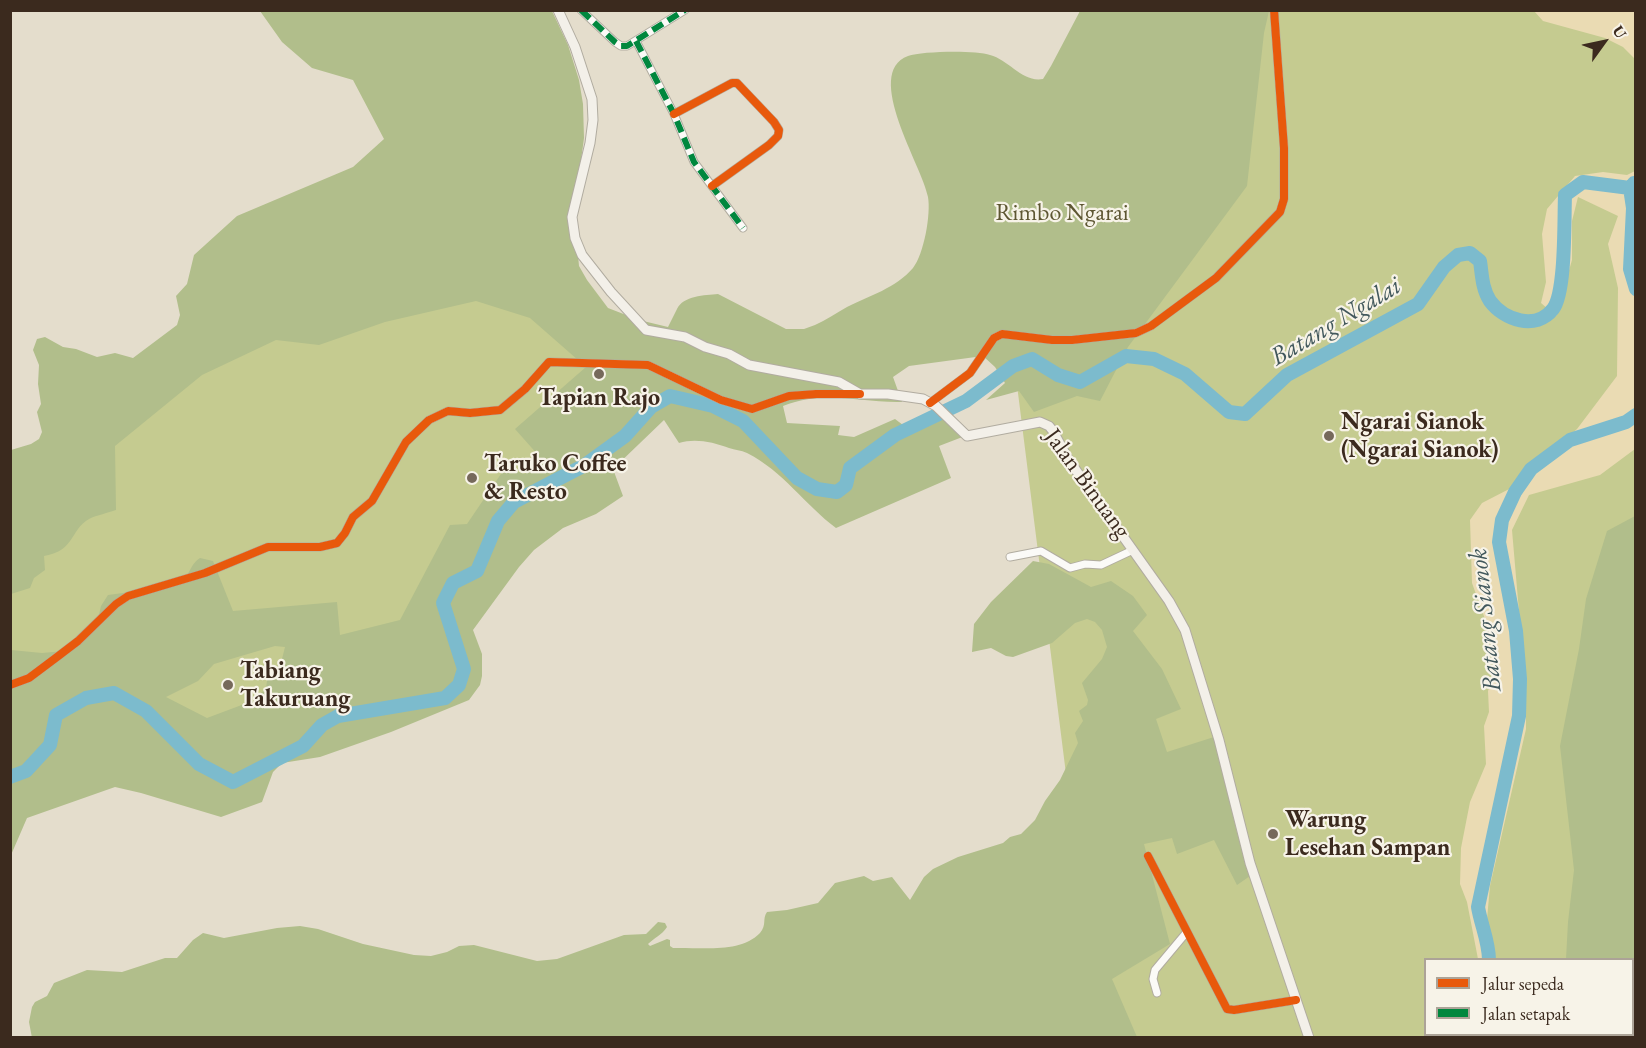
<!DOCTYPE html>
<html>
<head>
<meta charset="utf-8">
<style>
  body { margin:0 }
  #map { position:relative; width:1646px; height:1048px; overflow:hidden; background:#e4ddcc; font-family:"EB Garamond",serif }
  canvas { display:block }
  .frame { position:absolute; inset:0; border:12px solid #3b2a1e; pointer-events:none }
  .legend { position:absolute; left:1424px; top:958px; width:210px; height:78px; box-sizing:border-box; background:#f7f3e8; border:2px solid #aca397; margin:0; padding:8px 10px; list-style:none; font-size:18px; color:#3b2a1e }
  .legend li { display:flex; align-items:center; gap:12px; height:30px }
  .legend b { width:30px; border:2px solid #aca397 }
  .north { position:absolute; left:1574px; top:12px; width:60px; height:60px; -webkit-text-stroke:4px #f7f3e8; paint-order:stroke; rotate:57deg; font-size:16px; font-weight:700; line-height:24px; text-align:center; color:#3b2a1e }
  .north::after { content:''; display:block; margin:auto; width:21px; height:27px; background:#3b2a1e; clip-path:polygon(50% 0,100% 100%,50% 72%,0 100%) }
</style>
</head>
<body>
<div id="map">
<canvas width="1646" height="1048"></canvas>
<div class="frame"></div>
<ul class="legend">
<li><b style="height:8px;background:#e8590c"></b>Jalur sepeda</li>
<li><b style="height:8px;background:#00873e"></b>Jalan setapak</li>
</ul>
<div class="north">U</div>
</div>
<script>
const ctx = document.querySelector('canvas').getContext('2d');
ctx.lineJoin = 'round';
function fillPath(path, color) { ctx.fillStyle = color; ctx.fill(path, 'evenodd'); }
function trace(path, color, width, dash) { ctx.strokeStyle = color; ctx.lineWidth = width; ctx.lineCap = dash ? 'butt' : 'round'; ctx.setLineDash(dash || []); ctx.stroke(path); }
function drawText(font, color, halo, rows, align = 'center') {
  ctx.font = font + ' "EB Garamond",serif'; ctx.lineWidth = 4.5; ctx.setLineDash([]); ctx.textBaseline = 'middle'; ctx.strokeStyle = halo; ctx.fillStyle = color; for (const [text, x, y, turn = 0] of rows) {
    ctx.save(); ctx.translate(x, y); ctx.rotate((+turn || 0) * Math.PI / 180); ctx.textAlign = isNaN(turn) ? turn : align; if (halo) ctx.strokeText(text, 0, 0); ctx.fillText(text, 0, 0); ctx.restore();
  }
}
const green = new Path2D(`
  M 1080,11 L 1635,11 L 1635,1037 L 1112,1037 L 1080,885 L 1004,282 ZM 1426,960 L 1632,960 L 1632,1034 L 1426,1034 Z
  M 391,275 L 650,344 L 508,493 L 453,669 L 11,766 L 11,538 L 87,399 Z`);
const forest = new Path2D(`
  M 260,11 L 552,11 L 568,45 L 579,80 L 583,104 L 584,138 L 574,213 L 579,266 L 587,280 L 608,308 L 639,320 L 668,327 C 671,321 674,315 677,309 C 683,296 705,295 718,294 L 786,329 L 804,329 L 815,325 C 826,320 836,313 847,307 C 869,296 896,288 913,268 C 924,254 931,214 928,197 C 923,167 862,73 908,56 C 922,51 976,50 990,55 C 1009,60 1023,83 1043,79 L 1051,66 L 1080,11 L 1269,11 L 1264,33 L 1247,186 L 1128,347 L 1100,401 L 1077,396 L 1034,412 L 1019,391 L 986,400 L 1005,383 L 995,367 L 983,356 L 909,366 L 893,377 L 902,402 C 858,403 826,389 783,406 L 787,423 L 840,426 L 838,435 L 854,437 L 895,419 L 907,428 L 943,415 L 965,436 L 939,446 L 951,478 L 836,528 C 805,505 783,471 747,453 C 741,450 735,450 729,448 C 713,442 695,438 679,443 L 664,420 L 613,469 L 623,496 L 596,514 L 563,528 L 534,550 L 519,567 L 473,630 L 482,654 L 482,676 L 480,685 L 469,700 L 391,732 L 320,757 L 282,763 L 273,772 L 262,802 L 221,817 L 141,793 L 115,787 L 27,818 L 11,855 L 11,867 L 11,650 L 42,653 L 64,651 L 97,623 L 101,606 L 108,595 L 175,586 C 192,576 188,566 200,558 L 213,561 L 233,611 L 337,602 L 340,635 L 400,620 L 450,525 L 467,524 L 505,468 L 525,474 L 539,456 L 515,429 L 586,367 L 530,318 L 476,301 L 385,322 L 319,345 L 276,340 L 202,375 L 115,446 L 116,510 C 108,513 97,515 89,519 C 69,531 76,550 44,556 L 45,570 L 34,578 L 30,588 L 11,594 L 11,450 L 31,444 L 39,439 L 42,432 L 37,412 L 41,404 L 38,384 L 39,365 L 33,350 L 37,339 L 45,337 L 63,347 L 76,349 L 97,357 L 115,353 L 133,358 L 177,325 L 180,315 L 176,296 L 187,284 L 194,255 L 237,216 L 353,167 L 384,139 L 353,80 L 312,68 L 282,42 ZM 275,646 L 285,647 L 282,659 L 267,681 L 266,688 L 255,700 L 207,718 L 166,697 L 198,681 L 214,664 Z
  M 1635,516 L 1635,1037 L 1578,1037 L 1576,1035 L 1632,1034 L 1632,960 L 1566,959 L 1568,922 L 1574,870 L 1560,746 L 1579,649 L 1586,599 L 1607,531 Z
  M 1033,561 L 1049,564 L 1091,587 L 1111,581 L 1133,596 L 1147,615 L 1133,631 L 1162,669 L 1181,709 L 1156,719 L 1167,752 L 1214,737 L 1237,833 L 1250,876 L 1237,885 L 1214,840 L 1177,854 L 1172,838 L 1144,844 L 1170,944 L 1112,979 L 1137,1037 L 32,1038 L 29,1022 L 32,1007 L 35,1002 L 47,996 L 54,983 L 87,970 L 122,972 L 165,958 L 177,958 L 193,940 L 203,933 L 224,938 L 277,928 L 300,926 L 318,929 L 363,944 L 414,955 L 431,956 L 447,952 L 459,946 L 474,945 L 537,961 L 557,959 L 624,935 L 646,934 L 658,922 L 665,923 L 667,927 C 662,935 654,938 648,944 L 650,946 L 667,939 L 670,940 L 670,946 L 673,948 C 699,947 740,954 760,933 C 767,925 762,919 767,912 L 787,910 L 818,903 L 835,883 L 864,876 L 873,881 L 892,877 L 910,900 L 924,877 L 933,869 L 958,857 L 1003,843 L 1010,837 L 1021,834 L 1035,820 L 1045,801 L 1060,780 L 1078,743 L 1075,733 L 1083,721 L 1079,711 L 1087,705 L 1088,700 L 1082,683 L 1102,659 L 1107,647 L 1102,630 L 1095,622 L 1087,619 L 1075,623 L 1052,643 L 1013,657 L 1006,656 L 991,648 L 972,652 L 974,624 L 991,602 Z`);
const sand = new Path2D(`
  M 1534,11 L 1635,11 L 1635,59 L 1623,47 L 1605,38 L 1543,21 Z
  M 1635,171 L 1635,449 L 1600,475 L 1529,495 L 1512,530 L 1526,693 L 1526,729 L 1490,886 L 1487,919 L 1492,959 L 1478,959 L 1467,902 L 1460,884 L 1461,848 L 1470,802 L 1486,764 L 1484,726 L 1489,712 L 1488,691 L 1497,663 L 1490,633 L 1472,583 L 1470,520 L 1482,503 L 1515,486 L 1533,467 L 1577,429 L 1617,376 L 1618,288 L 1608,244 L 1618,216 L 1578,197 L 1572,221 L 1572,260 L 1556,316 L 1541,303 L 1546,282 L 1542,234 L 1547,209 L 1575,176 L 1603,172 L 1627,175 Z`);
const river = new Path2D(`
  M 1634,183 L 1630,188 L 1633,208 L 1630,269 L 1636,289
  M 10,777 L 26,771 L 50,745 L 56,715 L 86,698 L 114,693 L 146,711 L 199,764 L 233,782 L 303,746 L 322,725 L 338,716 L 445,698 L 459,685 L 464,669 L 443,603 L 453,583 L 477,571 L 498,521 L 514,502 L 585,465 L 625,436 L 651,407 L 670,396 L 713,406 L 743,421 L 797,478 L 817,489 L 837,492 L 846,485 L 850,468 L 895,435 L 966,401 L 1013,366 L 1032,359 L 1058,375 L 1080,382 L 1126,356 L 1154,359 L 1185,374 L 1229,412 L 1245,414 L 1287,375 L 1418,304 L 1444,267 L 1458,255 L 1470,253 L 1480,261 C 1482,274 1482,289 1490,301 C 1504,320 1536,331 1553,309 C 1566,292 1564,220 1565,195 L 1583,182 L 1630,188
  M 1489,960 C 1489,942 1481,925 1478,907 L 1519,716 L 1520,679 L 1516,631 L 1499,542 L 1502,520 L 1515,492 L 1531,469 L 1570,440 L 1626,422 L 1636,415
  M 1475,1038 L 1475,1034`);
const street = new Path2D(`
  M 581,10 L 615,42 L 621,46 L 627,46 L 685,10
  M 636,41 L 674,114 L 694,162 L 743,228
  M 674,114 L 732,83 L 737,83 L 774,122 L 779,130 L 778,136 L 769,145 L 712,186
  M 930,403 L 970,373 L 994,338 L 1002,334 L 1052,340 L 1072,340 L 1136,333 L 1151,326 L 1216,278 L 1280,212 L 1284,199 L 1284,148 L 1274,10
  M 1010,557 L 1041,551 L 1070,568 L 1085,564 L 1101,565 L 1133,550
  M 10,685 L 29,678 L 57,657 L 78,641 L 116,604 L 128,596 L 205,573 L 268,547 L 320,547 L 337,543 L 345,533 L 353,517 L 372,501 L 406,442 L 429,420 L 448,411 L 470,413 L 500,410 L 525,389 L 549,362 L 648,365 L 721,400 L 752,409 L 789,396 L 816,394 L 860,394
  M 1148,856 L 1227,1009 L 1234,1010 L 1296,1000
  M 1157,993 L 1153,979 L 1155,970 L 1186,933`);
const secondary = new Path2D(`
  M 558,10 L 575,47 L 592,99 L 593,120 L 590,143 L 572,217 L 575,238 L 582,255 L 611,292 L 646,330 L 685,337 L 705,347 L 729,354 L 749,365 L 839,382 L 860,394 L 888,394 L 923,399 L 936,406 L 967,436 L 1040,422 L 1049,426 L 1053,431 L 1068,459 L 1169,601 L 1185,630 L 1219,740 L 1250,863 L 1309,1038`);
const quiet = new Path2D(`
  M 581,10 L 615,42 L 621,46 L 627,46 L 685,10
  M 636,41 L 674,114 L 694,162 L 743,228`);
const cycleway = new Path2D(`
  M 674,114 L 732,83 L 737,83 L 774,122 L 779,130 L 778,136 L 769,145 L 712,186
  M 930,403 L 970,373 L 994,338 L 1002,334 L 1052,340 L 1072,340 L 1136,333 L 1151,326 L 1216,278 L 1280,212 L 1284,199 L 1284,148 L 1274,10
  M 10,685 L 29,678 L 57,657 L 78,641 L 116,604 L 128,596 L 205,573 L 268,547 L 320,547 L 337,543 L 345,533 L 353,517 L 372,501 L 406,442 L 429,420 L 448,411 L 470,413 L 500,410 L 525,389 L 549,362 L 648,365 L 721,400 L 752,409 L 789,396 L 816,394 L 860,394
  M 1148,856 L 1227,1009 L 1234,1010 L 1296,1000`);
const markers = [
  [599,374,6,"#76695b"],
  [1329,436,6,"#76695b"],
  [472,478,6,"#76695b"],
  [228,685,6,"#76695b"],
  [1273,834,6,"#76695b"]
];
const parkNames = [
  ["Rimbo Ngarai",1062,213]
];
const poiNames = [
  ["Tapian Rajo",599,398,"center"],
  ["Ngarai Sianok",1341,422],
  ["(Ngarai Sianok)",1341,450],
  ["Taruko Coffee",484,464],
  ["& Resto",484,492],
  ["Tabiang",240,671],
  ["Takuruang",240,699],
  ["Warung",1285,820],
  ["Lesehan Sampan",1285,848]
];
const streetNames = [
  ["Jalan Binuang",1087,484,54]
];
const waterNames = [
  ["Batang Ngalai",1336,322,-31],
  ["Batang Sianok",1486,620,-96]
];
fillPath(green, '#c5cb90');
fillPath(forest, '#b1be8b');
fillPath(sand, '#eadbb3');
trace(river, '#7cbbcd', 14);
trace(street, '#b1aca0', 9);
trace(secondary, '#b1aca0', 11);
trace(street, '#fbfaf7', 7);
trace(secondary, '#f3f0e9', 9);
trace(quiet, '#00873e', 6, [12, 6]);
trace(cycleway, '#e8590c', 8);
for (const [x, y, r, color] of markers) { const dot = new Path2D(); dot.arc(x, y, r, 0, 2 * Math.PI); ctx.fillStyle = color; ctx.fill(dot); trace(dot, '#f7f3e8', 2); }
drawText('24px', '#5d5632', '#f7f3e8', parkNames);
drawText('bold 24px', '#3b2a1e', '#f7f3e8', poiNames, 'left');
drawText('24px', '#3b2a1e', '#f7f3e8', streetNames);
drawText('italic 26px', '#42585c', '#f7f3e8', waterNames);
</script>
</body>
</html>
